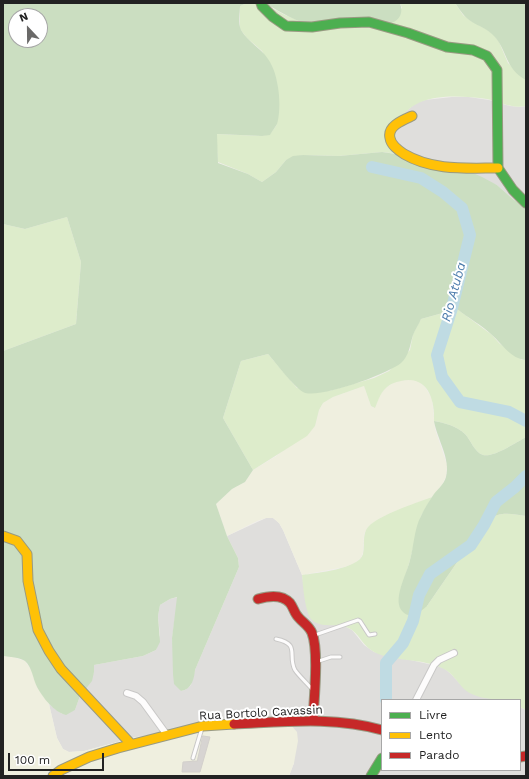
<!DOCTYPE html>
<html>
<head>
<meta charset="utf-8">
<style>
  body { margin:0 }
  #map { position:relative; width:529px; height:779px; overflow:hidden; background:#f0eeeb; font-family:"Work Sans",sans-serif }
  canvas { display:block }
  .frame { position:absolute; inset:0; border:4px solid #222; pointer-events:none }
  .legend { position:absolute; left:381px; top:699px; width:140px; height:72px; box-sizing:border-box; background:#fff; border:1px solid #a7a7a7; margin:0; padding:5px 7px; list-style:none; font-size:12px; color:#222 }
  .legend li { display:flex; align-items:center; gap:8px; height:20px }
  .legend b { width:20px; border:1px solid #a7a7a7 }
  .north { position:absolute; left:8px; top:8px; width:40px; height:40px; box-sizing:border-box; background:#fff; border:1px solid #a7a7a7; border-radius:50%; rotate:338deg; font-size:11px; font-weight:700; line-height:16px; text-align:center; color:#222 }
  .north::after { content:''; display:block; margin:auto; width:14px; height:18px; background:#6a6968; clip-path:polygon(50% 0,100% 100%,50% 72%,0 100%) }
  .scale { position:absolute; left:8px; top:753px; width:96px; height:18px; box-sizing:border-box; border:2px solid #222; border-top:0; padding-left:5px; font-size:12px; line-height:14px; white-space:nowrap; color:#222; -webkit-text-stroke:3px #fff; paint-order:stroke }
</style>
</head>
<body>
<div id="map">
<canvas width="529" height="779"></canvas>
<div class="frame"></div>
<ul class="legend">
<li><b style="height:5px;background:#4caf50"></b>Livre</li>
<li><b style="height:5px;background:#ffc107"></b>Lento</li>
<li><b style="height:5px;background:#c62828"></b>Parado</li>
</ul>
<div class="north">N</div>
<div class="scale">100 m</div>
</div>
<script>
const ctx = document.querySelector('canvas').getContext('2d');
ctx.lineJoin = 'round';
function fillPath(path, color) { ctx.fillStyle = color; ctx.fill(path, 'evenodd'); }
function trace(path, color, width, dash) { ctx.strokeStyle = color; ctx.lineWidth = width; ctx.lineCap = dash ? 'butt' : 'round'; ctx.setLineDash(dash || []); ctx.stroke(path); }
function drawText(font, color, halo, rows, align = 'center') {
  ctx.font = font + ' "Work Sans",sans-serif'; ctx.lineWidth = 4; ctx.setLineDash([]); ctx.textBaseline = 'middle'; ctx.strokeStyle = halo; ctx.fillStyle = color; for (const [text, x, y, turn = 0] of rows) {
    ctx.save(); ctx.translate(x, y); ctx.rotate((+turn || 0) * Math.PI / 180); ctx.textAlign = isNaN(turn) ? turn : align; if (halo) ctx.strokeText(text, 0, 0); ctx.fillText(text, 0, 0); ctx.restore();
  }
}
const residential = new Path2D(`
  M 452,97 L 469,97 L 489,100 L 510,106 L 520,107 L 526,106 L 526,206 L 514,200 L 497,185 L 435,160 L 398,154 L 395,137 L 396,127 L 405,112 L 416,103 L 425,100 Z
  M 266,518 L 273,518 L 279,523 L 283,530 L 302,575 L 307,607 L 352,630 L 364,645 L 374,652 L 433,665 L 444,668 L 451,674 L 465,689 L 471,693 L 498,700 L 382,700 L 382,770 L 520,770 L 520,707 L 526,710 L 526,776 L 289,776 L 294,763 L 136,737 L 84,751 L 69,752 L 63,749 L 57,738 L 49,704 L 62,714 L 75,710 L 80,696 L 94,672 L 94,665 L 143,656 L 156,650 L 160,635 L 158,616 L 160,605 L 170,599 L 178,597 L 172,638 L 181,691 L 185,690 L 191,685 L 195,670 L 239,567 L 238,558 L 227,536 Z`);
const farmland = new Path2D(`
  M 410,379 L 420,382 L 425,387 L 432,399 L 435,429 L 447,465 L 446,477 L 442,485 L 432,497 L 380,518 L 368,527 L 364,534 L 363,552 L 361,558 L 353,564 L 344,567 L 302,575 L 283,530 L 279,523 L 273,518 L 266,518 L 257,521 L 227,536 L 216,504 L 232,489 L 245,482 L 253,470 L 275,457 L 315,426 L 319,410 L 323,403 L 333,397 L 364,386 L 371,406 L 374,408 L 381,393 L 386,388 L 394,382 Z
  M 3,656 L 13,657 L 25,661 L 32,671 L 37,687 L 49,704 L 57,738 L 63,749 L 69,752 L 84,751 L 136,737 L 173,731 L 291,725 L 297,732 L 298,741 L 294,763 L 289,776 L 3,776 Z`);
const grass = new Path2D(`
  M 247,3 L 263,3 L 285,15 L 305,23 L 368,28 L 378,27 L 402,8 L 400,3 L 455,3 L 463,15 L 471,21 L 486,29 L 494,35 L 499,42 L 508,63 L 526,80 L 526,106 C 512,109 500,102 487,99 C 457,95 410,91 397,126 C 394,135 397,145 398,154 L 382,152 L 339,156 L 303,155 L 286,160 L 276,172 L 262,182 L 248,174 L 218,162 L 216,134 L 262,136 L 270,134 L 276,126 L 278,116 L 277,82 L 262,51 L 247,38 L 240,29 L 240,6 Z
  M 67,217 L 81,262 L 76,324 L 3,351 L 3,224 L 25,229 Z
  M 457,309 L 492,335 L 499,343 L 522,360 L 526,360 L 526,437 C 517,442 493,458 483,455 C 474,452 471,440 465,434 C 457,426 445,423 434,421 C 435,400 428,375 401,381 C 395,382 390,384 385,389 C 380,394 378,401 375,408 L 371,406 L 364,386 L 333,397 L 323,403 L 319,410 L 315,426 L 307,436 L 253,470 L 223,418 L 241,361 L 268,354 L 297,388 L 329,391 L 374,378 L 389,371 L 410,350 L 413,334 L 421,319 Z
  M 432,497 L 421,516 L 410,560 L 402,587 L 427,606 L 484,523 C 498,511 508,513 526,516 L 526,710 L 520,707 L 520,700 C 504,700 477,701 464,689 C 457,682 452,672 442,668 C 421,658 394,662 374,652 C 363,646 361,637 352,630 C 340,621 323,630 312,620 C 305,613 303,586 302,575 C 316,573 359,569 363,554 C 365,545 362,534 368,527 C 379,515 416,503 432,497 Z`);
const forest = new Path2D(`
  M 3,3 L 247,3 L 240,6 C 240,12 238,24 241,30 C 248,42 261,48 268,59 C 279,74 282,107 277,124 C 275,128 272,131 270,135 L 262,136 L 217,134 L 218,163 L 248,174 L 262,182 L 276,172 L 286,160 L 293,156 L 303,155 L 339,156 L 382,152 L 424,158 L 464,169 L 482,177 L 497,185 L 514,200 L 526,206 L 526,360 C 511,359 502,344 492,335 C 482,325 468,318 457,309 L 421,319 C 419,324 415,330 413,335 C 410,345 409,356 401,363 C 388,374 317,400 303,392 C 293,386 276,363 268,354 L 241,361 L 223,418 L 253,470 L 245,482 L 232,489 L 216,504 L 227,536 L 238,558 L 239,567 L 195,670 C 194,679 192,689 181,691 L 174,684 L 173,674 L 172,638 L 177,597 L 170,599 L 160,605 L 158,616 L 160,642 L 156,650 L 143,656 L 94,665 L 94,672 L 92,681 L 80,696 L 75,710 L 66,715 C 54,712 43,698 37,687 C 33,679 32,667 25,661 C 19,657 10,657 3,656 L 3,351 L 76,324 L 81,262 L 67,217 L 25,229 L 3,224 ZM 16,16 L 40,16 L 40,40 L 16,40 Z
  M 263,3 L 400,3 C 411,34 352,27 336,26 C 326,25 315,26 305,23 C 290,19 277,9 263,3 Z
  M 455,3 L 526,3 L 526,80 C 504,68 508,50 493,35 C 487,29 479,26 472,22 C 464,17 460,10 455,3 Z
  M 434,421 C 445,423 457,426 465,434 C 471,440 474,452 483,455 C 493,458 517,442 526,437 L 526,516 C 508,513 498,511 484,523 L 427,606 C 421,611 411,620 403,612 C 391,601 407,574 410,560 C 414,546 414,529 421,516 C 424,509 428,503 432,497 C 436,490 444,485 446,477 C 451,459 437,439 434,421 Z`);
const river = new Path2D(`
  M 372,167 L 421,178 L 443,192 L 462,208 L 470,235 L 452,308 L 437,355 L 442,377 L 460,402 L 509,412 L 526,421
  M 386,700 L 386,663 L 403,643 L 413,621 L 419,595 L 430,574 L 471,545 L 484,525 L 496,502 L 515,487 L 526,476`);
const building = new Path2D(`
  M 203,736 L 210,737 L 200,772 L 182,772 L 183,762 L 197,761 Z`);
const lane = new Path2D(`
  M 315,635 L 358,620 L 360,621 L 369,635 L 375,634
  M 276,639 C 301,644 287,655 295,670 C 299,676 307,683 312,689
  M 316,662 L 331,657 L 340,657
  M 193,758 L 202,728`);
const street = new Path2D(`
  M 127,693 L 136,696 L 143,702 L 167,735
  M 416,700 L 434,665 L 439,660 L 454,653`);
const fast = new Path2D(`
  M 261,3 L 262,6 L 273,17 L 286,26 L 312,27 L 340,23 L 369,22 L 408,33 L 447,47 L 473,50 L 487,56 L 497,70 L 498,168 L 513,190 L 526,203
  M 371,776 L 382,758`);
const slow = new Path2D(`
  M 412,116 C 403,120 387,126 390,138 C 391,145 398,150 404,154 C 433,171 466,168 498,168
  M 3,536 L 17,541 L 27,554 L 28,581 L 38,630 L 49,651 L 61,669 L 131,744
  M 53,776 L 61,770 L 89,757 L 118,748 L 203,726 L 234,724`);
const jam = new Path2D(`
  M 258,599 C 268,596 282,594 290,603 C 293,607 294,611 296,614 C 300,621 309,625 312,633 C 319,651 314,699 313,720
  M 234,724 C 283,722 334,716 382,730
  M 520,757 L 526,756`);
const streetNames = [
  ["Rua Bortolo Cavassin",261,713,-3]
];
const waterNames = [
  ["Rio Atuba",454,292,-75]
];
fillPath(residential, '#dfdedc');
fillPath(farmland, '#efefdf');
fillPath(grass, '#ddeccb');
fillPath(forest, '#cbdec1');
trace(river, '#bfdbe3', 12);
fillPath(building, '#d7d4d2');
trace(building, '#d3d0cc', 1);
trace(lane, '#c9c8c7', 5);
trace(street, '#c9c8c7', 8);
trace(fast, '#999a82', 11);
trace(slow, '#999a82', 11);
trace(jam, '#999a82', 11);
trace(lane, '#fdfcfc', 3);
trace(street, '#fdfcfc', 6);
trace(fast, '#4caf50', 9);
trace(slow, '#ffc107', 9);
trace(jam, '#c62828', 9);
drawText('12px', '#222', '#fff', streetNames);
drawText('italic 13px', '#4a7aab', '#fff', waterNames);
</script>
</body>
</html>
